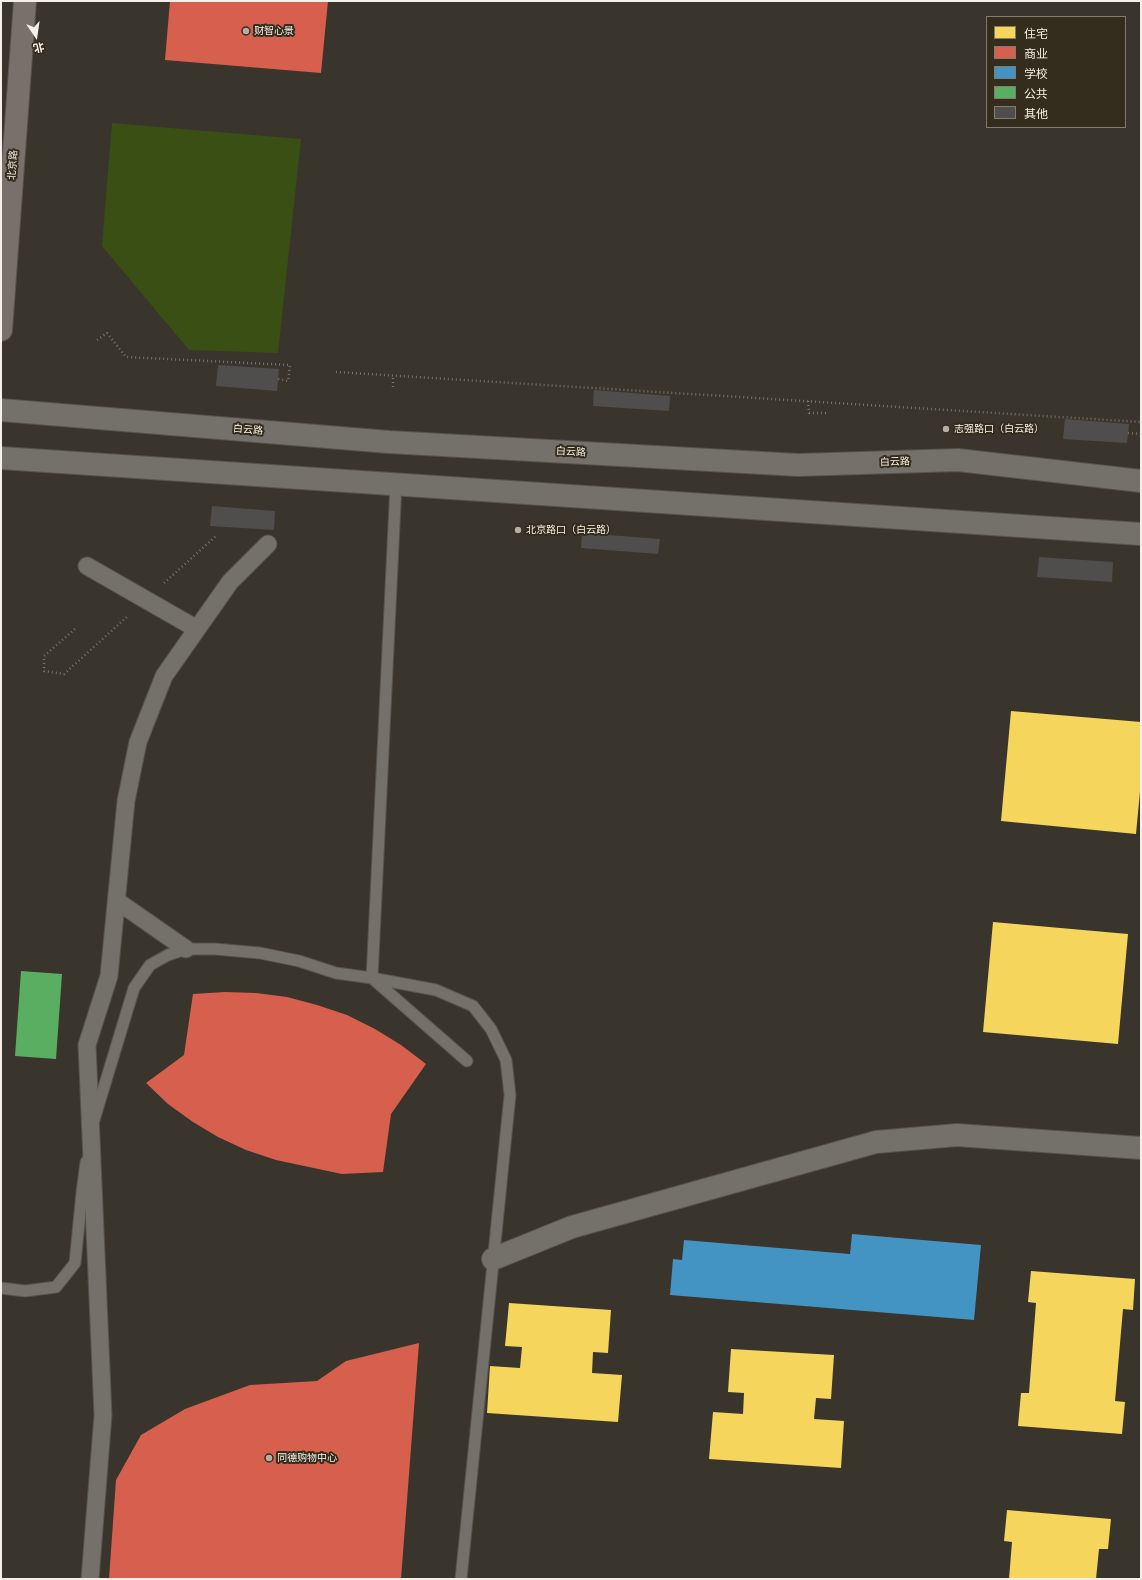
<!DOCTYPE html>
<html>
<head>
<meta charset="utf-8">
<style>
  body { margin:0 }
  #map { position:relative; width:1142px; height:1580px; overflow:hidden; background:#39352c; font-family:"IBM Plex Serif","Noto Sans SC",serif }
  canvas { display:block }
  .frame { position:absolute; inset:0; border:2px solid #f6f1e8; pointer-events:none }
  .legend { position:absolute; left:986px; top:16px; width:140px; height:112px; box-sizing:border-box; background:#342c1d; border:1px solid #827b6e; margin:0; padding:5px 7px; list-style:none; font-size:12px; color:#f6f1e8 }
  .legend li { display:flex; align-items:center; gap:8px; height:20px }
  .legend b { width:20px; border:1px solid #827b6e }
  .north { position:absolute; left:16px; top:16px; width:40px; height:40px; -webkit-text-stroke:3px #342c1d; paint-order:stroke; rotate:167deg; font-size:11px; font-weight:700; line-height:16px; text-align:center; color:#f6f1e8 }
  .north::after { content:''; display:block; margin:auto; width:14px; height:18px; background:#f6f1e8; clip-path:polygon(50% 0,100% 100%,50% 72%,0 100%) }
</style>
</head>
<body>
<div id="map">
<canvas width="1142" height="1580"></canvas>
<div class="frame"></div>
<ul class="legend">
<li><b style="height:11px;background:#f6d55c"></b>住宅</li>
<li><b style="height:11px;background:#d6604d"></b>商业</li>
<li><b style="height:11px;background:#4393c3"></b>学校</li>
<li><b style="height:11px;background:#5aae61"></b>公共</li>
<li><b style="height:11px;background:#504e4c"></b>其他</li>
</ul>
<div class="north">北</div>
</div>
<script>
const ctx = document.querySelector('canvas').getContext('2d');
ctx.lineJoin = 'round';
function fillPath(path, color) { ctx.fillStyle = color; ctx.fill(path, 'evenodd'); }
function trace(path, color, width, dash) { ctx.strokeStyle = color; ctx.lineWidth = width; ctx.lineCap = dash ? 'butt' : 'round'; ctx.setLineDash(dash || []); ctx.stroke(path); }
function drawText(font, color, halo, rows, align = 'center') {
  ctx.font = font + ' "IBM Plex Serif","Noto Sans SC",serif'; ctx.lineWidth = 4; ctx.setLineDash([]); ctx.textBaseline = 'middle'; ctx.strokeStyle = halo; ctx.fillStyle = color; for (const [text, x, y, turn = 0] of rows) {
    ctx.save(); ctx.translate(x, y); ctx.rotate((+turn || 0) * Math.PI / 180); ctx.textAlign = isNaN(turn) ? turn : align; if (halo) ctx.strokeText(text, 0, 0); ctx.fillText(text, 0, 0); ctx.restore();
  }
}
const green = new Path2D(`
  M 112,123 L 301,139 L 278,353 L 189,350 L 102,246 Z`);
const homes = new Path2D(`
  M 1011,711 L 1141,722 L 1141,781 L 1136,834 L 1001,821 Z
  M 993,922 L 1128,934 L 1118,1044 L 983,1032 Z
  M 1031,1271 L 1135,1279 L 1133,1310 L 1123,1309 L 1115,1401 L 1125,1402 L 1122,1434 L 1018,1426 L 1021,1393 L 1029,1393 L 1036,1303 L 1028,1302 Z
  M 509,1303 L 611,1310 L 608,1353 L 593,1352 L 592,1373 L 622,1375 L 618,1422 L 487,1413 L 490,1366 L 520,1368 L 522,1347 L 505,1346 Z
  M 731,1349 L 834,1355 L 831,1399 L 816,1398 L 814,1419 L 844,1421 L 841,1468 L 709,1459 L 713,1412 L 743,1414 L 744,1393 L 728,1392 Z
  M 1007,1510 L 1111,1519 L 1108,1549 L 1099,1549 L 1096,1579 L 1009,1579 L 1012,1542 L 1004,1541 Z`);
const shops = new Path2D(`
  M 170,1 L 328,1 L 321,73 L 165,60 Z
  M 225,992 L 256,993 L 287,997 L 317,1005 L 347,1015 L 375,1029 L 401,1045 L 426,1064 L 391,1114 L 383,1172 L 342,1174 L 276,1160 L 246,1150 L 218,1137 L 193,1122 L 168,1104 L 146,1083 L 184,1055 L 193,994 Z
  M 419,1343 L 401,1579 L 109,1579 L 116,1480 L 141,1435 L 185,1409 L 250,1385 L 317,1381 L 346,1361 Z`);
const schools = new Path2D(`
  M 852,1234 L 981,1245 L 974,1320 L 670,1295 L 673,1259 L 682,1260 L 684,1240 L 850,1254 Z`);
const public = new Path2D(`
  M 21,971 L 62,974 L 56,1059 L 15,1056 Z`);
const building = new Path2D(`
  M 218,365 L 279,369 L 277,391 L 216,386 Z
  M 594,390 L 670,396 L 669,411 L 593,406 Z
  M 1065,419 L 1129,424 L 1127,443 L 1063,439 Z
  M 212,506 L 275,511 L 274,530 L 210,526 Z
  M 582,533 L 660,539 L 658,554 L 581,548 Z
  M 1039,557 L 1113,562 L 1112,582 L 1037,577 Z`);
const path = new Path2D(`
  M 97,340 L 107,333 L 126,357 L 290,365 L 288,381 L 278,379
  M 336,372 L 1141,422
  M 393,387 L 393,375
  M 808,401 L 809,413 L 827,413
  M 1128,433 L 1141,434
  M 164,583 L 216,536
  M 75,629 L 44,656 L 44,671 L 64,674 L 128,616`);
const service = new Path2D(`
  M 396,484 L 372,978 L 467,1061
  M 94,1120 L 134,988 L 150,965 L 168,955 L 186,949 L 215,949 L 260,953 L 299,961 L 336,973 L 372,978 L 436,990 L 473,1006 L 491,1029 L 506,1060 L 510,1095 L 461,1579
  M 1,1288 L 25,1291 L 56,1287 L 75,1263 L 82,1192 L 86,1162`);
const pedestrian = new Path2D(`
  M 87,566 L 197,629
  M 117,901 L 186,949
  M 90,1579 L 103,1415 L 87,1045 L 109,976 L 126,801 L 138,742 L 164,676 L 230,582 L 268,544`);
const minor = new Path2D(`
  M 493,1259 L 572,1227 L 876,1142 L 957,1135 L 1141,1148`);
const secondary = new Path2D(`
  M 1,410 L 389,442 L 798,465 L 958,460 L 1141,481
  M 1,458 L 1141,534`);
const primary = new Path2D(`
  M 1,330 L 25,1`);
const markers = [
  [246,31,4,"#b4afa6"],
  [946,429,4,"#b4afa6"],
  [518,530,4,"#b4afa6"],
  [269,1458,4,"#b4afa6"]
];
const poiNames = [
  ["财智心景",254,31],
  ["志强路口（白云路）",954,429],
  ["北京路口（白云路）",526,530],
  ["同德购物中心",277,1458]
];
const streetNames = [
  ["北京路",13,165,-86],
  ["白云路",248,430,5],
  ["白云路",571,452,3],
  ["白云路",895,462,-2]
];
fillPath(green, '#394f13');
fillPath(homes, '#f6d55c');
fillPath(shops, '#d6604d');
fillPath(schools, '#4393c3');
fillPath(public, '#5aae61');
fillPath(building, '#504e4c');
trace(service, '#57534c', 13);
trace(pedestrian, '#57534c', 19);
trace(minor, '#57534c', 24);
trace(secondary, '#57534c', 24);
trace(primary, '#57534c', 24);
trace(path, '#76736d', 2.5, [1, 3]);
trace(service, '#74706a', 11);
trace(pedestrian, '#74706a', 17);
trace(minor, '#74706a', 22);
trace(secondary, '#74706a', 22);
trace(primary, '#77706b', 22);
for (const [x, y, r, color] of markers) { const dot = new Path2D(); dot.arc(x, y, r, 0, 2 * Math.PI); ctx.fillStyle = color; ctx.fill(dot); trace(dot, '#342c1d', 1.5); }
drawText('10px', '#f6f1e8', '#342c1d', poiNames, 'left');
drawText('10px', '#f6f1e8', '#342c1d', streetNames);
</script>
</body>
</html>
